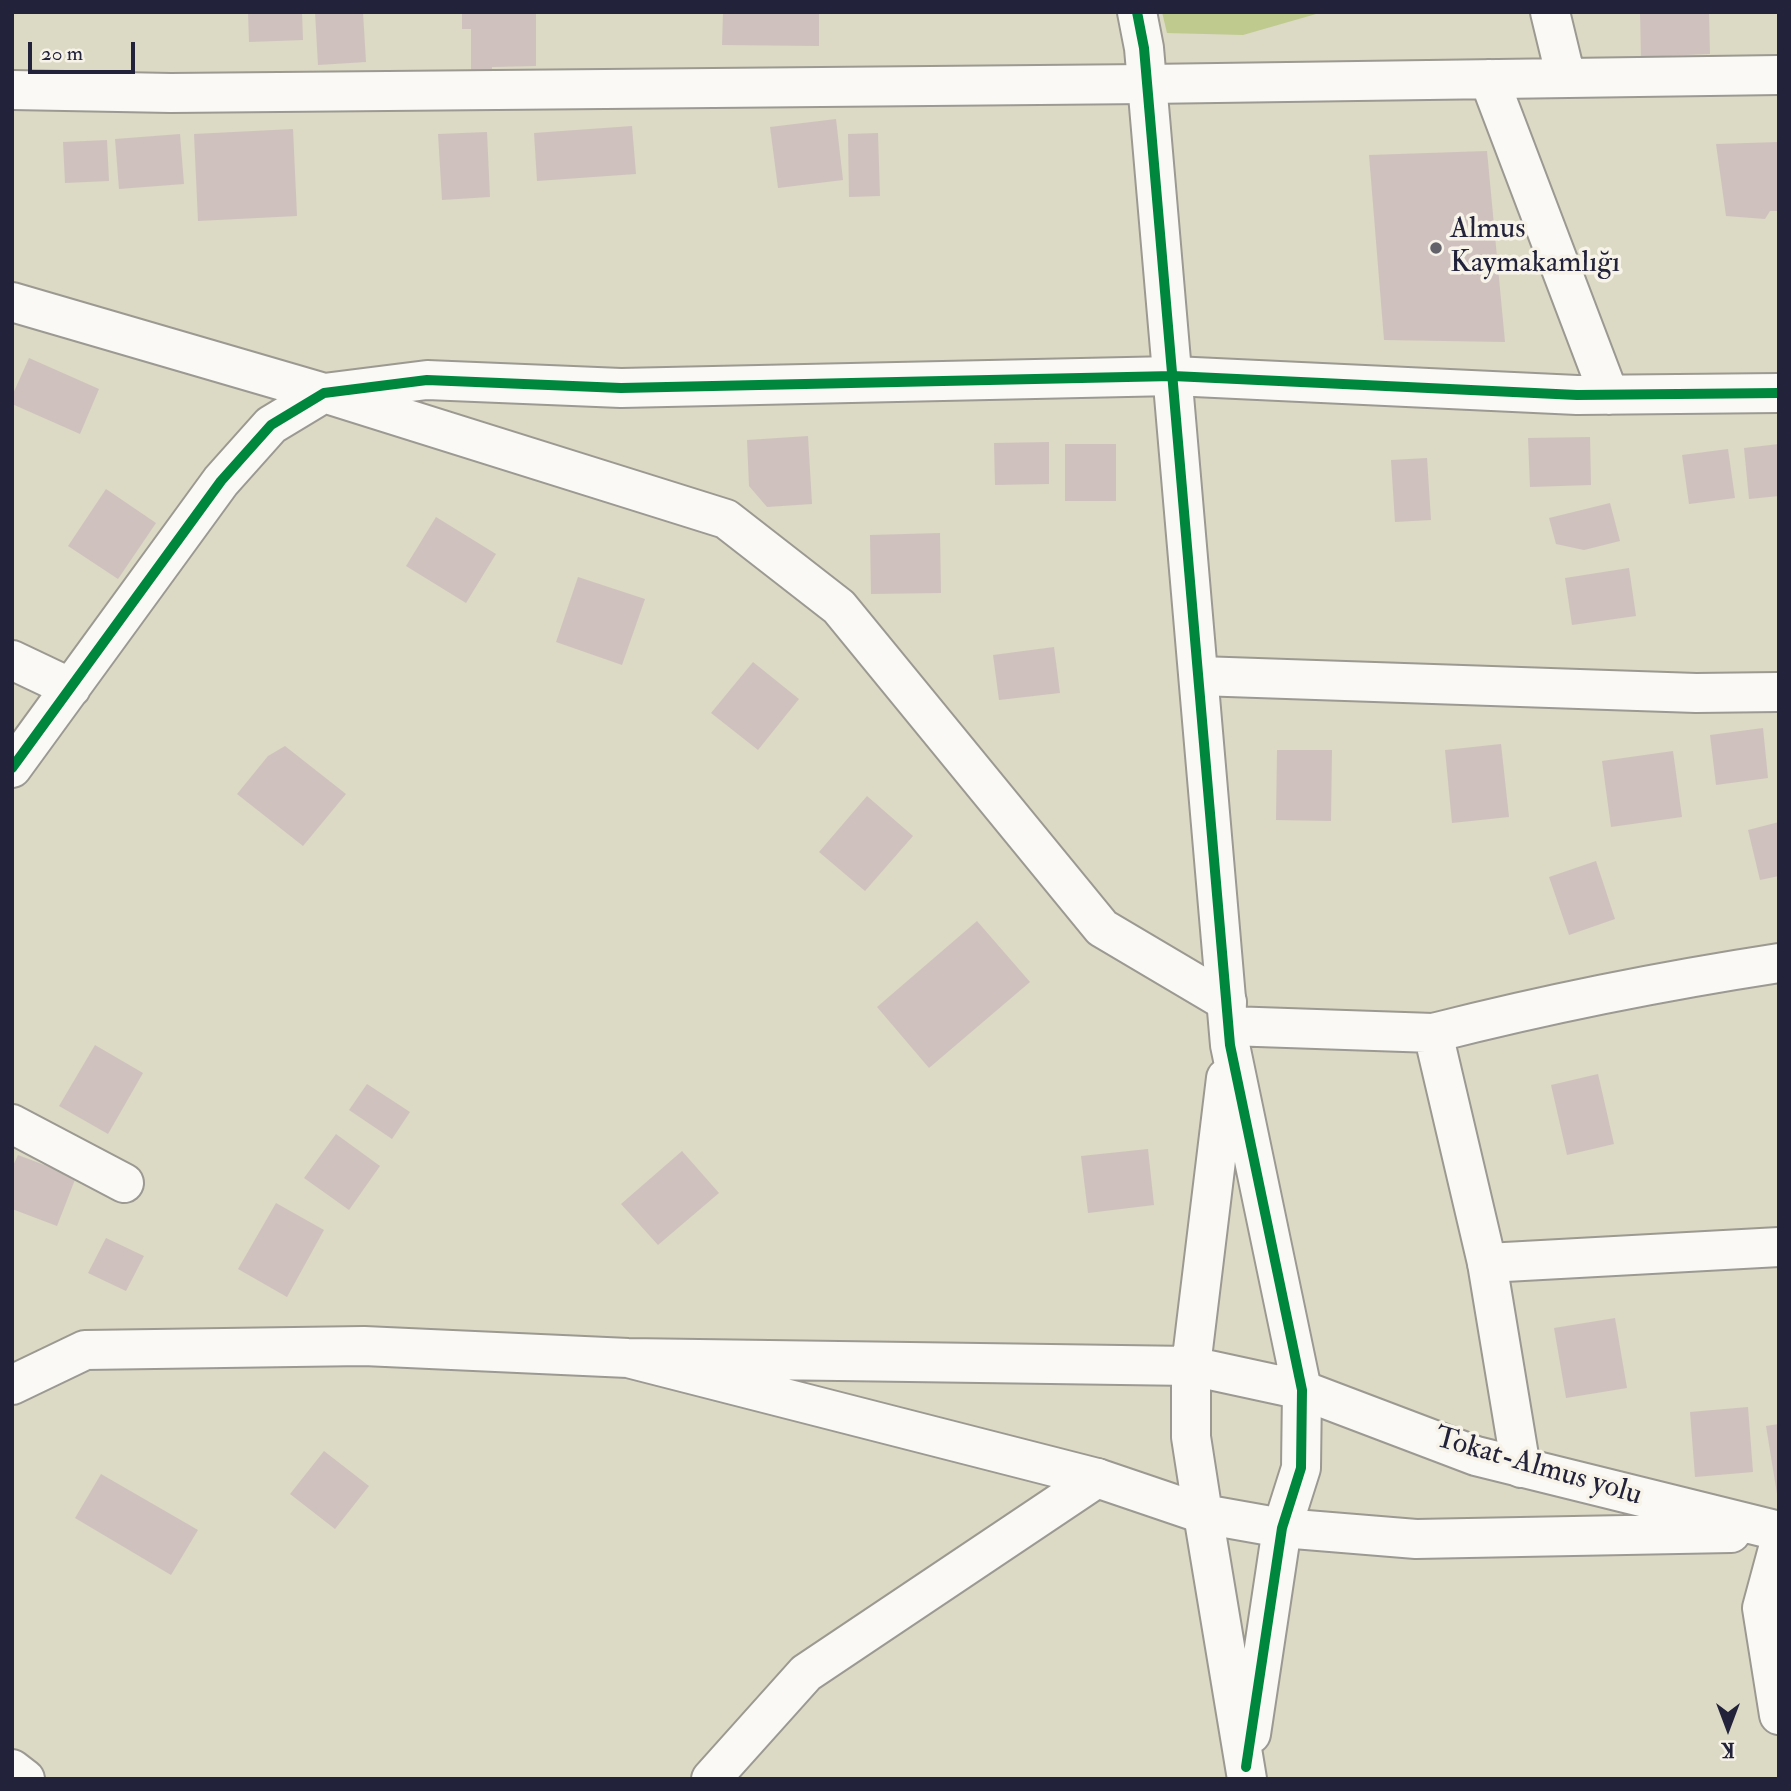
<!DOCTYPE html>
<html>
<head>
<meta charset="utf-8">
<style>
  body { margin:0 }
  #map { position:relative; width:1791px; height:1791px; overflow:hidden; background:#dcd9c5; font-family:"IM FELL Double Pica",serif }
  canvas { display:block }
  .frame { position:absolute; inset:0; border:14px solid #22223b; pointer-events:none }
  .north { position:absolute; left:1693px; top:1693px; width:70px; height:70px; -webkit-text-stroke:5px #f7f3e8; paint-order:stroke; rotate:180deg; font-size:19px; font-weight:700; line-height:28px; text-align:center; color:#22223b }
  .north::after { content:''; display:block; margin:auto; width:24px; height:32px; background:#22223b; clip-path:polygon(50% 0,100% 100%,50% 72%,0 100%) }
  .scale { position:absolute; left:28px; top:42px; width:107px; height:32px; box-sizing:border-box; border:4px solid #22223b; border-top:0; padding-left:9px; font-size:21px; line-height:24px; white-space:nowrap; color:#22223b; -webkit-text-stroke:5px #f7f3e8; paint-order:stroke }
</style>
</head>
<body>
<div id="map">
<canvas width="1791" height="1791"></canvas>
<div class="frame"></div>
<div class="north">K</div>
<div class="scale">20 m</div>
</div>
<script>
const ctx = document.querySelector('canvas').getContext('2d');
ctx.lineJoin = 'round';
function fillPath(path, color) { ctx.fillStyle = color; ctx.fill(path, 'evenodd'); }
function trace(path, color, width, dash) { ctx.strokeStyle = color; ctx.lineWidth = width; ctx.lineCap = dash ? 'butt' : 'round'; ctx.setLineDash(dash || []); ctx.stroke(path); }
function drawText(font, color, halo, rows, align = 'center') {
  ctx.font = font + ' "IM FELL Double Pica",serif'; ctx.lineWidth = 7; ctx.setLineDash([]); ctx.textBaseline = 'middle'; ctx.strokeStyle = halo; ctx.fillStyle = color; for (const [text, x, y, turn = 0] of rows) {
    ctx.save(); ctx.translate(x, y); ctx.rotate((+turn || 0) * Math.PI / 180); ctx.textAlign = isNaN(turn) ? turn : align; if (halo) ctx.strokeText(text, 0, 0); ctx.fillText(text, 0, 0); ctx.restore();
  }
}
const green = new Path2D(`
  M 1162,12 L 1316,12 L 1316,14 L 1243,35 L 1167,33 Z`);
const building = new Path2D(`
  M 248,12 L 302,12 L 303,40 L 249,42 Z
  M 315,12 L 363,12 L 366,62 L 318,65 Z
  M 462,12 L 536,12 L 536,66 L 492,67 L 492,73 L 471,73 L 471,29 L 462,29 Z
  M 723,12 L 819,12 L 819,46 L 722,45 Z
  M 1640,12 L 1709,12 L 1710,54 L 1641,57 Z
  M 836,119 L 843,180 L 778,188 L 770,127 Z
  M 632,126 L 636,174 L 537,181 L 534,133 Z
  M 293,129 L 297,216 L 198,221 L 194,134 Z
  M 487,132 L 490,197 L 442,200 L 438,134 Z
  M 878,133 L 880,196 L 849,197 L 848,134 Z
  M 180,134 L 184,184 L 119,189 L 115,139 Z
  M 107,140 L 109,181 L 65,183 L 63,142 Z
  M 1779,142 L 1779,211 L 1770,211 L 1765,219 L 1726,216 L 1716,144 Z
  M 1487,151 L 1505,342 L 1384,340 L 1369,155 Z
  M 29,358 L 99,389 L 80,434 L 12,404 L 12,396 Z
  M 808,436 L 812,504 L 767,507 L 749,486 L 747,440 Z
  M 1590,437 L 1591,485 L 1530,487 L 1528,438 Z
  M 1049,442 L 1049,484 L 995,485 L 994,443 Z
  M 1065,444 L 1116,444 L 1116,501 L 1065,501 Z
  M 1779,444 L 1779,496 L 1749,499 L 1744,448 Z
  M 1728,449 L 1735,498 L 1689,504 L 1682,455 Z
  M 1427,458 L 1431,520 L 1395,522 L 1391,460 Z
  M 106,489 L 156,523 L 118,579 L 68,546 Z
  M 1610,503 L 1620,541 L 1584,550 L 1556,544 L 1549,518 Z
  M 436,517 L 496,554 L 466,603 L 406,566 Z
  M 940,533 L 941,593 L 871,594 L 870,535 Z
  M 1629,568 L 1636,616 L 1572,625 L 1565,578 Z
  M 578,577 L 645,599 L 622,665 L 556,642 Z
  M 1054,647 L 1060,693 L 999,700 L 993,655 Z
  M 753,662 L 799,699 L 758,750 L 711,713 Z
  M 1763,728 L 1768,778 L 1716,785 L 1710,735 Z
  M 1501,744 L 1509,817 L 1452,823 L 1445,750 Z
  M 285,746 L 346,794 L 303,846 L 237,794 L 268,756 Z
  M 1277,750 L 1332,750 L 1331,821 L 1276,820 Z
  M 1673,751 L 1682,817 L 1611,827 L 1602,761 Z
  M 867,796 L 913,836 L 865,891 L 819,852 Z
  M 1779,822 L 1779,876 L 1760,880 L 1748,830 Z
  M 1596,861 L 1615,919 L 1569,935 L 1549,877 Z
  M 977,921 L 1030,982 L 929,1068 L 877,1007 Z
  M 95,1045 L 143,1073 L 108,1134 L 59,1106 Z
  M 1598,1074 L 1614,1144 L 1567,1155 L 1551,1085 Z
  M 367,1084 L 410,1112 L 392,1139 L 349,1110 Z
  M 336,1134 L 380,1166 L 349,1210 L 304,1178 Z
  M 1148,1149 L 1154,1205 L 1088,1213 L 1081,1156 Z
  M 682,1151 L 719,1193 L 658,1245 L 621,1204 Z
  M 18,1155 L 76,1177 L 57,1226 L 12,1209 L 12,1168 Z
  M 276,1203 L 324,1230 L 287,1297 L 238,1269 Z
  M 106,1238 L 144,1256 L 126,1291 L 88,1273 Z
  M 1615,1318 L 1627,1388 L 1566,1398 L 1554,1328 Z
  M 1748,1407 L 1753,1472 L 1695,1477 L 1690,1412 Z
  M 1779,1424 L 1779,1494 L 1777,1494 L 1766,1426 Z
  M 324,1451 L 369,1486 L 335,1529 L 290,1494 Z
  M 101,1474 L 198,1530 L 171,1575 L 75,1518 Z`);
const minor = new Path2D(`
  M 1550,12 L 1566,78
  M 1489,79 L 1609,395
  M 12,90 L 171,93 L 1147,84 L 1779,75
  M 12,302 L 324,393 L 726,519 L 839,607 L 1102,928 L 1227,1002
  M 12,660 L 71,688
  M 1199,676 L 1696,693 L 1779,692
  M 12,768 L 221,481 L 271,425 L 324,393 L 427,380 L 621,388 L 1173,376 L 1577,395 L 1779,393
  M 1487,1263 L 1779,1247
  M 1203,1514 L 1247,1779
  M 1779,1545 L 1762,1608 L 1779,1715
  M 1251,1734 L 1282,1528
  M 12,1769 L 25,1779
  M 711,1779 L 806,1673 L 1097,1478`);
const tertiary = new Path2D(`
  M 1229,1026 L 1433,1033
  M 12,1124 L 124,1183
  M 628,1358 L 1097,1478 L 1203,1514 L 1282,1528 L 1301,1468 L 1302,1390 L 1230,1045 L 1144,48 L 1137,12
  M 12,1385 L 85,1350 L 364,1346 L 628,1358 L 1191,1366 L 1302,1390
  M 1521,1468 L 1487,1263 L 1433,1033 C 1547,1004 1662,981 1779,963
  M 1203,1514 L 1191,1437 L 1191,1366 L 1226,1078`);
const secondary = new Path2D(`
  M 1302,1390 L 1476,1456 L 1779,1531
  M 1282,1528 L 1416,1539 L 1731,1533`);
const cycleway = new Path2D(`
  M 1137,12 L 1144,48 L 1230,1045 L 1302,1390 L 1301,1468 L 1282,1528 L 1246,1767
  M 12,768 L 221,481 L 271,425 L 324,393 L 427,380 L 621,388 L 1173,376 L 1577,395 L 1779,393`);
const markers = [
  [1436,248,7,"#63626b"]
];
const poiNames = [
  ["Almus",1450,231],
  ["Kaymakamlığı",1450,265]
];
const streetNames = [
  ["Tokat-Almus yolu",1538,1468,16]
];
fillPath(green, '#bfca8e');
fillPath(building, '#cfc2be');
trace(minor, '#9b9991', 42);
trace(tertiary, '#9b9991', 42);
trace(secondary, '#9b9991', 42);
trace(minor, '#faf9f6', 38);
trace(tertiary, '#faf9f6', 38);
trace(secondary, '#faf9f6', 38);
trace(cycleway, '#00873e', 10);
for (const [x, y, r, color] of markers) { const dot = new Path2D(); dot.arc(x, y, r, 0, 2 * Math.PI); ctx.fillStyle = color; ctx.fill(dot); trace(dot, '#f7f3e8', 2.5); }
drawText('30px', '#22223b', '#f7f3e8', poiNames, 'left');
drawText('30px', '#22223b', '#f7f3e8', streetNames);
</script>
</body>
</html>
